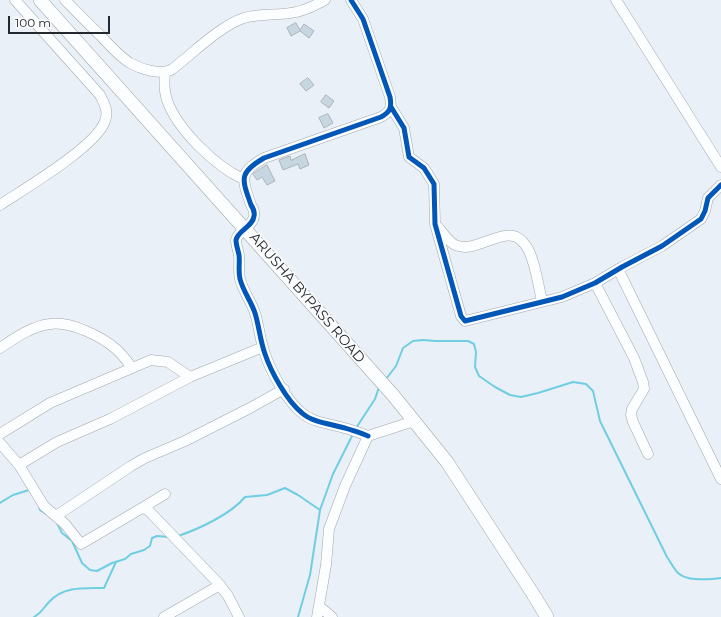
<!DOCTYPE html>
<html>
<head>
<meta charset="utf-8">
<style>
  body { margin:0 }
  #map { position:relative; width:721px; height:617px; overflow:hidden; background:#eaf0f7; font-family:Montserrat,sans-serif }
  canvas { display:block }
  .scale { position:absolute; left:8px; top:16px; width:102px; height:18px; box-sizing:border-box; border:2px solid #24292f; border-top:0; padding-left:5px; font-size:12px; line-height:14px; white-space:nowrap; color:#24292f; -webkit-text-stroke:3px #fbfbfb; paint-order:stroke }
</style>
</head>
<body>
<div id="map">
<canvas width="721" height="617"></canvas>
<div class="scale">100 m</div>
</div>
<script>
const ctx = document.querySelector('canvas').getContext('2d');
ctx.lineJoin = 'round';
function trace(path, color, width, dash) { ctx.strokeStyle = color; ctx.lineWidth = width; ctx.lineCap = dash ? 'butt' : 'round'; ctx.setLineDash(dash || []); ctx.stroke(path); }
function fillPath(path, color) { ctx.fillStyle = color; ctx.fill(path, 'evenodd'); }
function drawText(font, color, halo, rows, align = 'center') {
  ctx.font = font + ' Montserrat,sans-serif'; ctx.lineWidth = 3.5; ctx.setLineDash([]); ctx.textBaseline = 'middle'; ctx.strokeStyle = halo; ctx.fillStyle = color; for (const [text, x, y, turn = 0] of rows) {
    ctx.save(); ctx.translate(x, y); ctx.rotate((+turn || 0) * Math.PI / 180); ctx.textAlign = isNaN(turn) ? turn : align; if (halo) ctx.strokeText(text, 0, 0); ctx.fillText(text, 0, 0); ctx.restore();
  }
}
const stream = new Path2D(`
  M 386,379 L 396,366 L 403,348 L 413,341 L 423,340 L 436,341 L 468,341 L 474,344 L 476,352 L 475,367 L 479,376 L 495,387 L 510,395 L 521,397 L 538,393 L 573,382 L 586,384 L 593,391 L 600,421 L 667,557 C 670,561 674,569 678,573 C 688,582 708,579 721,578
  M 356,428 L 375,399 L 379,387
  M 0,503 L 13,495 L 29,490
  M 39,506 L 40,510 L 46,514
  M 57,523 L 62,533 L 72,541 L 82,563 L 90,570 L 97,571 L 112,563 L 125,559 L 131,554 L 144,550 L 150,546 L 152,538 L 157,536 L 169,537
  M 178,536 C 199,529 231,514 245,497 L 267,495 L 285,488 L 298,495 L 320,510
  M 34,617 C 43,612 43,608 49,602 C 63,586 85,588 104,588 L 116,562
  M 298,617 L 310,575 L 320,510 L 333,474 L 353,434`);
const building = new Path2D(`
  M 296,23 L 300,30 L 304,24 L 314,31 L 309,38 L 300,31 L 291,36 L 287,28 Z
  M 308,78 L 314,85 L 306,91 L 300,84 Z
  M 326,95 L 334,101 L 329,108 L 321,102 Z
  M 328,114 L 333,123 L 324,128 L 319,118 Z
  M 305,154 L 309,165 L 300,169 L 298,164 L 283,170 L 279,160 L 290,156 L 291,160 Z
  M 267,165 L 275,181 L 267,185 L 262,177 L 257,180 L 253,174 Z`);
const minor = new Path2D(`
  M 65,0 C 77,12 88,24 100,35 C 109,45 119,56 130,63 C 141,69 158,75 171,70 C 191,55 221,25 244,18 C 261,13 279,16 296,12 C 307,10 316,5 325,0
  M 351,0 L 363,19 L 390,97 C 392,108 390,112 381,117 L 264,158 C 238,173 242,179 251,205 C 253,208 255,212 254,216 C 253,227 238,230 236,240 C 236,245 238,250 239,255 C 240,263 238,271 240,279 C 243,291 251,301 255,313 C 259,326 260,340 265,354 C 271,372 287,401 302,413 C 313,423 333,424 348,429 C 354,431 361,433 368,436
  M 616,0 L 721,167
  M 165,72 C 164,82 164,91 167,100 C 177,129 215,166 243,179
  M 391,107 L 404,128 L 409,157 L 424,168 L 434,184 L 435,224 L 461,316 L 465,321 L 562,297 L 595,283 L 622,267 L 662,246 L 701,219 L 705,211 L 708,198 L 721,185
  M 0,205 C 24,189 97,146 105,121 C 109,111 104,103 100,95 L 15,0
  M 438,227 C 443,233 448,241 455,245 C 481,256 511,214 529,251 C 536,266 538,284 542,301
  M 618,269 L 721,479
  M 595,283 L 634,358 L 643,382 L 644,389 L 632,409 L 631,415 L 633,422 L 648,454
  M 0,348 C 15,338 32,326 50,324 C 70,321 101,336 116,349 C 122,354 127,361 132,368
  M 0,434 L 50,403 L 151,360 L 168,362 L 190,377
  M 0,443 L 19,465 L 44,506 L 65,524 L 81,544 L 142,508 L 148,510 L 220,585 L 228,596 L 239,617
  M 19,465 L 57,442 L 110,419 L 190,377 L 263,347
  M 142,508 L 165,494
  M 56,516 L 131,466 L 145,458 L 185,441 L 250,408 L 284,389
  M 320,607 L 332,617
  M 164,617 L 220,585
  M 317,617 L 326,565 L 329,529 L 345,486 L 368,436 L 414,421`);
const major = new Path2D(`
  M 40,0 L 393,395 L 447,462 L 533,594 L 547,617`);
const cycleway = new Path2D(`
  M 351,0 L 363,19 L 390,97 C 392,108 390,112 381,117 L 264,158 C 238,173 242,179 251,205 C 253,208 255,212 254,216 C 253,227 238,230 236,240 C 236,245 238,250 239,255 C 240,263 238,271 240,279 C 243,291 251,301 255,313 C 259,326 260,340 265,354 C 271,372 287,401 302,413 C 313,423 333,424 348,429 C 354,431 361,433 368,436
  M 391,107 L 404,128 L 409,157 L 424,168 L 434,184 L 435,224 L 461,316 L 465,321 L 562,297 L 595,283 L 622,267 L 662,246 L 701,219 L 705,211 L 708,198 L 721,185`);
const streetNames = [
  ["ARUSHA BYPASS ROAD",307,298,49]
];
trace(stream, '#70cee3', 2);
fillPath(building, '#c6d7e2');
trace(building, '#acb2b8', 1);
trace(minor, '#a1a7ad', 11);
trace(major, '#a1a7ad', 14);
trace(minor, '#fcfdfe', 10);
trace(major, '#fcfdfe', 13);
trace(cycleway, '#0057b8', 5);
drawText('14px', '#24292f', '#fbfbfb', streetNames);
</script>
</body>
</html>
